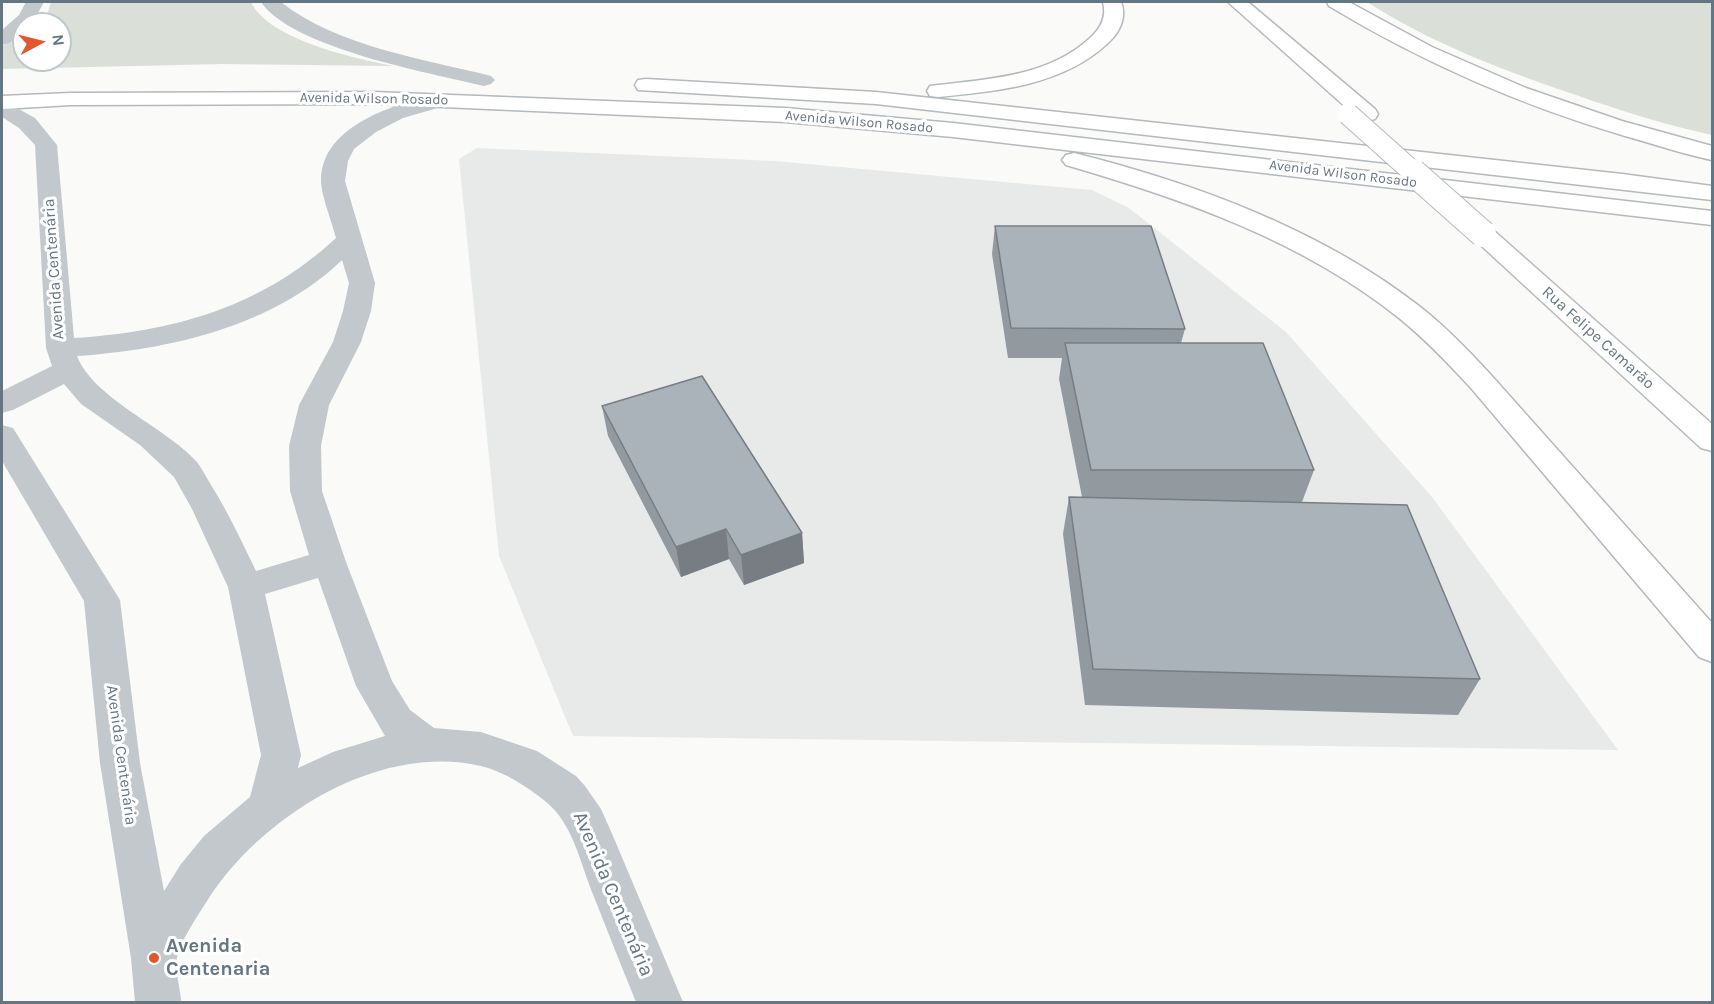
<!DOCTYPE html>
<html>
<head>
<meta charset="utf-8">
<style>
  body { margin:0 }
  #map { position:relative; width:1714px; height:1004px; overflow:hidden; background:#fafaf8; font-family:Karla,sans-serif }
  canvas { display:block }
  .frame { position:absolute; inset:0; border:3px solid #657683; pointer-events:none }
  .north { position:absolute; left:12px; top:12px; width:60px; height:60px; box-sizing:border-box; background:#fff; border:2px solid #c1c8cd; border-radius:50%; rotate:83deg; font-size:16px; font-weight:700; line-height:24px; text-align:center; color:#657683 }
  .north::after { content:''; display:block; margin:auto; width:21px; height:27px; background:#e4572e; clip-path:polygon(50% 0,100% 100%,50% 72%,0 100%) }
</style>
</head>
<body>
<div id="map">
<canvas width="1714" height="1004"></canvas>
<div class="frame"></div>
<div class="north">N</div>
</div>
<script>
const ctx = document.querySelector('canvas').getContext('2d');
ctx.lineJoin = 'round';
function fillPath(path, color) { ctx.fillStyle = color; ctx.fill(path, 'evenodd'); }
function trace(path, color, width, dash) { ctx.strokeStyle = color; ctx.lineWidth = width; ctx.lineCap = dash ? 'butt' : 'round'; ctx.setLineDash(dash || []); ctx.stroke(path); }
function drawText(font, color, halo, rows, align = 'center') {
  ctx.font = font + ' Karla,sans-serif'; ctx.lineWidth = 6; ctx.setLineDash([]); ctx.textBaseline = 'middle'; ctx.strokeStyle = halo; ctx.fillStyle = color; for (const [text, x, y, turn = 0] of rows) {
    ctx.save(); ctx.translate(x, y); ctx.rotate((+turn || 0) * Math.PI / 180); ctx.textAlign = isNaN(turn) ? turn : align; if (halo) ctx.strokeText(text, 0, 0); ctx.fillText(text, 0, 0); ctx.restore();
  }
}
const built = new Path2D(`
  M 477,148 L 775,161 L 1092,190 L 1129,208 L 1286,332 L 1432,497 L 1618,750 L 573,736 L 499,556 L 459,159 Z`);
const green = new Path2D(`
  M 51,2 L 251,2 C 269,40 354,58 393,66 L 222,64 L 2,69 L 2,46 L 24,34 L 24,60 L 60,60 L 60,24 L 37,24 L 48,12 Z
  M 1367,2 L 1712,2 L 1712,135 C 1666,125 1621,111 1576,95 C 1504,71 1431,43 1367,2 Z`);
const minor = new Path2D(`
  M 26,2 L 44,2 L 32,24 L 24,24 L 24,32 L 9,43 L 2,45 L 2,30 L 19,15 Z
  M 261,2 L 281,2 C 336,46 424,59 491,76 L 495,80 L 491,84 L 484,86 C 430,73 292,48 261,2 Z
  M 440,93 L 448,95 L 451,100 L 448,105 L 403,118 L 376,132 L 354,149 L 348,161 L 345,181 L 375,283 L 371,311 L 361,342 L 329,405 L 321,446 L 322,491 L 346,562 L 392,681 L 410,710 L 434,728 L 481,732 L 537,751 L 576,776 L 585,786 L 601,809 L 613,836 L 683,1002 L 636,1002 C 621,966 607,929 592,892 C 580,861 572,822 545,801 C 526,786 505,772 481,766 C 379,742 260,817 207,901 C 197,917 182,938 177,957 C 174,970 181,989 181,1002 L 135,1002 L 131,958 L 100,763 L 84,601 L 2,461 L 2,425 L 13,428 L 120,600 L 140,763 L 164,891 L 181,864 L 204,836 L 250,797 L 261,755 L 228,587 L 192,509 L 174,477 L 140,445 L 81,404 L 64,384 L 13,410 L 2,413 L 2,391 L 52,366 L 46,348 L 35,145 L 19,128 L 2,117 L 2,104 L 17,108 L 35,118 L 57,145 L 74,338 C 173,332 262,307 336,238 C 332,222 321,195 321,180 C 322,124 397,104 440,93 ZM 342,260 L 349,283 L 343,311 L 333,342 L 299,405 L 289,446 L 290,491 L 309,555 L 256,571 C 242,542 228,512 211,485 C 206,477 202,468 196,461 C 164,426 94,399 77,356 C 169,350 274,326 342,260 ZM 318,578 L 356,686 L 385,736 L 333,752 L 298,768 L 301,755 L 265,594 Z`);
const major = new Path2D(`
  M 1228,2 L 1248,2 L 1375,109 L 1378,114 L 1375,119 L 1367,121 L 1359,119 Z
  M 1483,226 L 1492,229 L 1712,424 L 1712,451 L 1701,448 L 1474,239 L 1470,234 L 1474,229 Z`);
const highway = new Path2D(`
  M 1103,2 L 1121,2 C 1127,17 1120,32 1108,43 C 1062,86 997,91 938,97 L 930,96 L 927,91 L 930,86 L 938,85 C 990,79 1049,76 1090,38 C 1101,28 1107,17 1103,2 Z
  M 1327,2 L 1349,2 L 1432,47 L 1526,88 L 1622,121 L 1712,146 L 1712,160 C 1683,154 1654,144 1625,136 C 1520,105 1422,62 1329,6 Z
  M 646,79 L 876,92 L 1622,174 L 1712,186 L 1712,200 L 876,104 L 638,90 L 635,85 L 638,80 Z
  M 374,92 L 785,108 L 953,123 L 1712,211 L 1712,225 L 953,137 L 785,122 L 374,104 L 71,105 L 2,109 L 2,96 L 71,93 Z
  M 1074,153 C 1194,183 1320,229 1419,306 C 1445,326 1468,350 1491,375 L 1712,623 L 1712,662 L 1699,657 L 1471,388 C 1448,363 1425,339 1399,318 C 1303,241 1183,199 1066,165 L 1062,160 L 1066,155 Z`);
const majorBridgeFar1 = new Path2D(`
  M 1348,114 L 1414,173`);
const majorBridge = new Path2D(`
  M 1413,172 L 1483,234`);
const wall = new Path2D(`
  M 995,226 L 1185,329 L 1181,343 L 1314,470 L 1302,502 L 1480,679 L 1458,715 L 1085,705 L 1063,534 L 1069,497 L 1082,497 L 1059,379 L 1062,358 L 1008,358 L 992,254 Z
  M 602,406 L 802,533 L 804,563 L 744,585 L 729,559 L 681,577 L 608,436 Z`);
const shadedWall = new Path2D(`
  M 726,529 L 729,559 L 681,577 L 676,547 Z
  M 802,533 L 804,563 L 744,585 L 741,555 Z`);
const building = new Path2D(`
  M 995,226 L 1151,226 L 1185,329 L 1011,328 Z
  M 1065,343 L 1263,343 L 1314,470 L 1091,470 Z
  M 702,376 L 802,533 L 741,555 L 726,529 L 676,547 L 602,406 Z
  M 1069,497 L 1407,505 L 1480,679 L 1093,669 Z`);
const markers = [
  [154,958,6,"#e4572e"]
];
const farStreetnames = [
  ["Avenida Wilson Rosado",374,99,1],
  ["Avenida Wilson Rosado",859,122,5],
  ["Avenida Wilson Rosado",1343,174,7]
];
const streetNames = [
  ["Avenida Centenária",54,269,-94],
  ["Rua Felipe Camarão",1598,338,42],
  ["Avenida Centenária",121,755,82]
];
const nearStreetnames = [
  ["Avenida Centenária",613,894,67]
];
const nearPoinames = [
  ["Avenida",166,946],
  ["Centenaria",166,969]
];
fillPath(built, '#e8e9e9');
fillPath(green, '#dadfd7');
trace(major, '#b5babe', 3);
trace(highway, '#b4b9bd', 3);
fillPath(minor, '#c3c8cc');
fillPath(major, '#fff');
fillPath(highway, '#fff');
trace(majorBridgeFar1, '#b5babe', 23, []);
trace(majorBridge, '#b5babe', 28, []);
trace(majorBridgeFar1, '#fff', 21);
trace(majorBridge, '#fff', 26);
fillPath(wall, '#929a9f');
fillPath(shadedWall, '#777d82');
fillPath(building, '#aab3b9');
trace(building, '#777d82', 1.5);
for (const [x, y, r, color] of markers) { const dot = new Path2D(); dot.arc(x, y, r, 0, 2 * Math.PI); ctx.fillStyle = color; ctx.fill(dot); trace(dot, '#fff', 2); }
drawText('14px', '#657683', '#fff', farStreetnames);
drawText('16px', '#657683', '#fff', streetNames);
drawText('20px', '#657683', '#fff', nearStreetnames);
drawText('bold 20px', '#657683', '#fff', nearPoinames, 'left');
</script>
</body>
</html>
